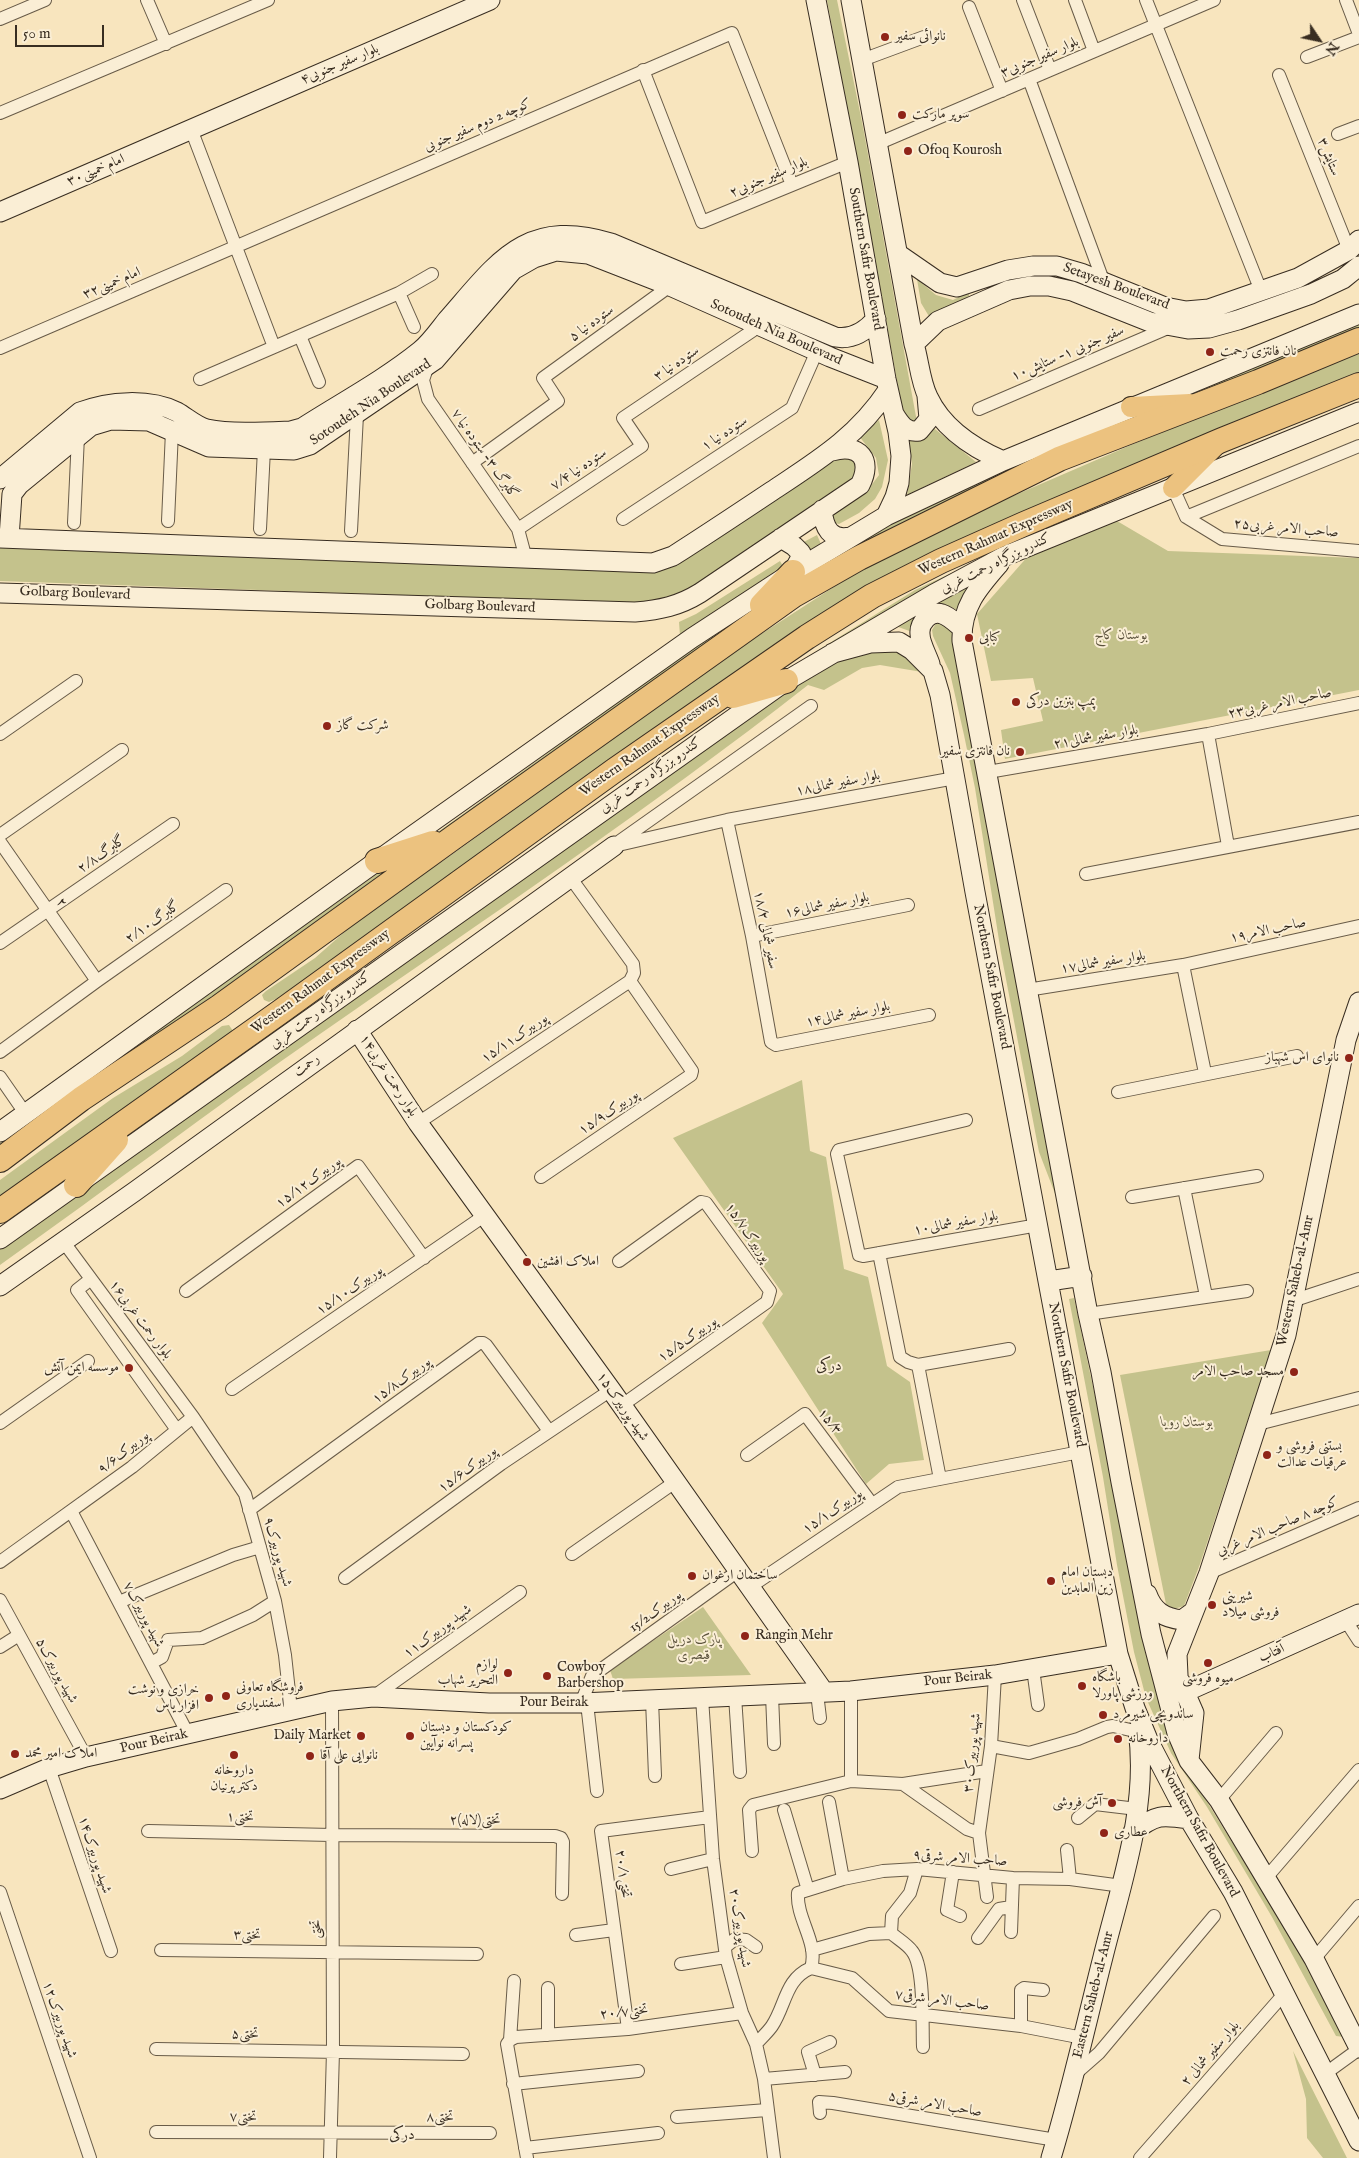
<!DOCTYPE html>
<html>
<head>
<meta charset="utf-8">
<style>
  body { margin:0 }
  #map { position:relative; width:1359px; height:2158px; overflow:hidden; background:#f8e5be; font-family:"IM FELL English",serif }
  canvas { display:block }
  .north { position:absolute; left:1294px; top:15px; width:50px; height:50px; -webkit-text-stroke:4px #faeed5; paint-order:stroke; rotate:124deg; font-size:14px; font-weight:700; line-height:20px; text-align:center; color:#382d21 }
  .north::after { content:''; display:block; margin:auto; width:18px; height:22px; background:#382d21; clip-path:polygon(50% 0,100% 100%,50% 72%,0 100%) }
  .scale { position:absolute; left:15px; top:25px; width:89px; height:22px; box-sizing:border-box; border:2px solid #382d21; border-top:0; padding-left:6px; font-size:15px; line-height:18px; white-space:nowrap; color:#382d21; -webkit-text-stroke:4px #faeed5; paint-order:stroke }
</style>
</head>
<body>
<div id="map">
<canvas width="1359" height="2158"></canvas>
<div class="north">N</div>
<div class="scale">50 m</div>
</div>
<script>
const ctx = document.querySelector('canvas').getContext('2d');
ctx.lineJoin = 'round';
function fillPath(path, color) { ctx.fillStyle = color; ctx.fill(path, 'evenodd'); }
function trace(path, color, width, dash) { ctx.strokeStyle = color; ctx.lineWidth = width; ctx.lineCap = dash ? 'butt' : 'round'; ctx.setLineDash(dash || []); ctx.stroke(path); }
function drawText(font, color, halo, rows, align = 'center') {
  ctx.font = font + ' "IM FELL English",Amiri,serif'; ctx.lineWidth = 4; ctx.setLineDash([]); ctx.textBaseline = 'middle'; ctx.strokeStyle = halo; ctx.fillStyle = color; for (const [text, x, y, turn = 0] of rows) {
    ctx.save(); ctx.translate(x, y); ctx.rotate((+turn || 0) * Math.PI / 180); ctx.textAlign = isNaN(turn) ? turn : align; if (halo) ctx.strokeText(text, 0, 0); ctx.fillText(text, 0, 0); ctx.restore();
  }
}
const green = new Path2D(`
  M 827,0 L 837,0 L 863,127 L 917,422 L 912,424 L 902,408 Z
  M 917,279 L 936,295 L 953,300 L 969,292 L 969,296 L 930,318 L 921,303 Z
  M 1359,321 L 1359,328 L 1183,400 L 1169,400 Z
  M 1359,352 L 1359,375 L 966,539 L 276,999 L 269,1002 L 264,1000 L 262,995 L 266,991 L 315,958 L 358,920 L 396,890 L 443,861 L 738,649 L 860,570 L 962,518 L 1131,445 Z
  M 879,420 L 888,460 L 882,487 L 875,499 L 859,513 L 839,524 L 832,522 L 833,515 L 867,491 L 879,475 L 876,458 L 859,436 Z
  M 930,425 L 976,462 L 907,495 L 912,464 L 908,436 Z
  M 1046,451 L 1013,471 L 900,524 L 774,601 L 800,576 L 892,523 Z
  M 842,454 L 857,461 L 858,480 L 698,588 L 659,604 L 0,581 L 0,545 L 637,571 Z
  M 1150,486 L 1148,492 L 785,675 L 778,675 L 915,590 L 1031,536 Z
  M 1117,521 L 1168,551 L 1359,558 L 1359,690 L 1005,759 L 1001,730 L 1043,721 L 1033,678 L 991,681 L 977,614 L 1029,555 Z
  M 817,535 L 821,544 L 805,553 L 800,544 Z
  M 780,561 L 783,566 L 680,636 L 679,622 L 696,614 Z
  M 973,580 L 959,611 L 949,606 L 937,606 L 915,633 L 890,624 Z
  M 744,612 L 729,629 L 442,835 L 424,842 Z
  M 937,622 L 952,625 L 1059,1204 L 1039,1152 L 1001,953 L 975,788 L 964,735 L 950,673 L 933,636 L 932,630 Z
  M 881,649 L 903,654 L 922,672 L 880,665 L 862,668 L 824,690 L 808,685 C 651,808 484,920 320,1034 C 212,1109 107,1189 0,1265 L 0,1245 L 830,662 Z
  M 381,871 L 384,874 L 0,1150 L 0,1143 Z
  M 229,1025 L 233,1031 L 0,1199 L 0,1180 L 113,1098 L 182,1056 L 222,1026 Z
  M 802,1080 L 810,1151 L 826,1157 L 844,1269 L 868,1277 L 887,1366 L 910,1382 L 924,1460 L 889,1464 L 866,1484 L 762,1323 L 783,1294 L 673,1138 Z
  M 1074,1298 L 1111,1471 L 1180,1758 L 1296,1946 L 1344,2037 L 1336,2036 L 1272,1917 L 1207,1807 L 1171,1753 L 1146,1698 L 1134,1652 L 1117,1565 L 1103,1477 L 1069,1299 Z
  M 1271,1350 L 1200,1564 L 1184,1606 L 1174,1609 L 1166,1604 L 1120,1375 Z
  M 703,1607 L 751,1675 L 613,1679 L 610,1670 Z
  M 1293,2051 L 1347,2158 L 1323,2158 L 1307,2138 L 1306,2099 Z`);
const street = new Path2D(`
  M 147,0 L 166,44
  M 1023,0 L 1050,70
  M 1075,0 L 1094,51
  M 1146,0 L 1261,291
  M 1346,0 L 1359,34
  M 969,7 L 1002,91
  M 0,19 L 45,0
  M 1307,57 L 1359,37
  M 862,60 L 924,37
  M 643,70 L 702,222 L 848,162
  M 1279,75 L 1349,250
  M 1029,79 L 1104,283
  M 0,113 L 268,0
  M 191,129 L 274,347
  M 1338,134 L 1359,126
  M 877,144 L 1214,0
  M 399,293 L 432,274
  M 300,336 L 319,382
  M 0,348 L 732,33 L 792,185
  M 428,365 L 423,380 L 428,399 L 518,529 L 526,559
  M 200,379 L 399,293 L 414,327
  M 979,409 L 1170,327
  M 472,463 L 558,401 L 543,378 L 670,286
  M 1173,488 L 1186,517
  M 1186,517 L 1359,446
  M 1186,517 L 1222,539 L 1359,551
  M 623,519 L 792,408 L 817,351
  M 168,521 L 172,431
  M 74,523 L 78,436
  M 260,529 L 264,449
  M 518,529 L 642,446 L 623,418 L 761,325
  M 351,531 L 357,415
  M 0,734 L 76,681
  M 1208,734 L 1228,846
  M 988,772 L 1208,734 L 1359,703
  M 727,820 L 752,936 L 771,1042 L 776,1045 L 929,1015
  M 0,835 L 122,750
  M 620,841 L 811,706
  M 0,842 L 97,981
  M 614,846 L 727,820 L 955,778
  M 1086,874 L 1359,822
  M 752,936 L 908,905
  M 0,943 L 173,824
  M 1183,965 L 1205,1073
  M 1027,990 L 1183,965 L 1359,926
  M 0,1052 L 97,981 L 226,890
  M 0,1077 L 25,1113
  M 1118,1092 L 1297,1056
  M 966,1120 L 839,1150 L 837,1154 L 859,1255 L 863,1256 L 1038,1225
  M 418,1123 L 630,981 L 634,973 L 633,964 L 570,877
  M 541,1177 L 691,1075 L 692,1071 L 630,981
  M 1184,1188 L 1206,1296
  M 1132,1197 L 1257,1176
  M 63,1241 L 193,1417 L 245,1494 L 275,1601 L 285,1655 L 291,1710
  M 879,1253 L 900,1357 L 908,1362 L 918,1365 L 1009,1349
  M 619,1261 L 701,1202 L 706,1203 L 770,1291 L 767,1302 L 621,1406
  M 91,1279 L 77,1290 L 177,1430
  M 186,1291 L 358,1166 L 424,1258
  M 1295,1300 L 1359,1279
  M 1088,1314 L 1247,1291
  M 918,1365 L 940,1479
  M 232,1389 L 484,1216
  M 0,1423 L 88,1361
  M 1258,1424 L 1359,1398
  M 747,1455 L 805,1414 L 872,1504
  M 249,1510 L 479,1343 L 483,1343 L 486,1345 L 549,1431
  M 71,1511 L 188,1734
  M 572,1554 L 675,1482
  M 0,1562 L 132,1467 L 193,1417
  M 1209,1573 L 1359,1508
  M 345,1578 L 501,1464 L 611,1390
  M 750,1587 L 898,1487 L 1080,1452
  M 0,1600 L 86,1757
  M 119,1602 L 233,1555 L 260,1547
  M 1346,1621 L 1359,1641
  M 0,1647 L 19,1635
  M 151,1663 L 162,1657 L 168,1640 L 202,1638 L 253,1615 L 275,1601
  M 1033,1669 L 1038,1705
  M 851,1691 L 851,1781
  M 817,1693 L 820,1718
  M 772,1695 L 774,1744
  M 735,1696 L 740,1772
  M 373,1697 L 520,1592
  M 702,1698 L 713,1859 L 726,1957 L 742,2013 L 756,2044 L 764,2079 L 774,2158
  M 652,1700 L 655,1776
  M 581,1703 L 592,1676 L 738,1571
  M 587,1703 L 597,1791
  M 991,1746 L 1029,1753 L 1078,1739 L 1107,1727 L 1113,1726 L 1139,1732
  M 49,1768 L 111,1951
  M 903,1784 L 967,1829 L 979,1833
  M 1219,1800 L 1276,1733
  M 829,1802 L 843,1879
  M 784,1810 L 808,1890
  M 1078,1818 L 1095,1804 L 1137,1809
  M 148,1831 L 332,1835 L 555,1836 L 561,1838 L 563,1842 L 562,1894
  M 1067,1850 L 1070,1879
  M 752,1851 L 749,1810 L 753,1805 L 851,1781 L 903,1784 L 987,1771
  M 671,1869 L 713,1859
  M 953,1872 L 947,1910 L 960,1916
  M 1266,1878 L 1359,1770
  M 0,1892 L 90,2158
  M 987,1897 L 979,1833 L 991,1746 L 995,1675
  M 1011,1932 L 1013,1878
  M 891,1933 L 892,1916 L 910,1893 L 917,1869
  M 576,1935 L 614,1930
  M 978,1938 L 999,1909 L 1011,1907
  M 725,1947 L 735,1939 L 746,1940 L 756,1947
  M 161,1950 L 477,1954
  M 812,1950 L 869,1934 L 891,1933 C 898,1939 907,1944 912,1951 C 925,1967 922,2026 923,2047
  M 1314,1959 L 1359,1906
  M 681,1964 L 726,1957
  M 811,1968 C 819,1943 796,1919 798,1893 L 843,1879 L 883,1871 L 917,1869 L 1013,1878 L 1070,1879 L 1122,1886
  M 811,1968 L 852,1978 L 889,2011 L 1021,2026 L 1083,2038
  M 514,1981 L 510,2040 L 507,2044 L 527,2158
  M 548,1988 L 548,2035
  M 1021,2026 L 1021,1990 L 1024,1988 L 1043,1990
  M 628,2029 L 601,1831 L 710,1817
  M 510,2040 L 516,2037 L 628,2029 L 742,2013
  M 756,2044 C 761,2038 768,2032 772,2026 C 786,2005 785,1979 811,1968
  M 156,2049 L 463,2054
  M 1326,2073 L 1359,2049
  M 815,2075 L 808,2052 L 830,2042
  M 1074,2075 L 1099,2053 L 1214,1916
  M 764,2079 L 845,2072
  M 513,2084 L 638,2071
  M 820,2113 L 819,2102 L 833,2103 L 1056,2140
  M 677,2117 L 767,2110
  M 156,2132 L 490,2133
  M 525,2148 L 658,2133
  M 330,2158 L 333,2051 L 332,1701
  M 1140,2158 L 1284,1994`);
const secondary = new Path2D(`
  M 816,0 L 848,162 L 886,379 L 898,432 L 901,456 L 899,483 L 895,497 L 886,516
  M 851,0 L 914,344 C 919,360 920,381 928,397 C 942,427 973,448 1003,461
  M 0,212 L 490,0
  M 898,254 L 940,283 L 957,287 L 1008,270 L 1033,266 L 1057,266 L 1081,273 L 1165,307 L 1186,311 L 1209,309 L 1298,278 L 1349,250 L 1359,240
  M 914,344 L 938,321 L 1009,290 L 1030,286 L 1049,286 L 1072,291 L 1150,322 L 1188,329 L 1209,328 L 1238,320 L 1311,294 L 1343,279 L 1359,266
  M 894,414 C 900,424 906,433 919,431 L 929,419 L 927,396
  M 0,479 L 80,412 C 109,401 149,398 177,412 C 186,417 197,427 207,429 C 231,434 266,432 291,431 L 302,428 C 341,403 384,380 420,351 C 430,343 439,330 447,320 C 498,262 525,217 611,243 L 835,337 C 852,340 865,332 876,319
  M 822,510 C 824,527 830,541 850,537
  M 0,538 L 653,563 L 673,556 C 706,535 739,513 772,491 C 817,461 857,437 888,390
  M 9,538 L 12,494 L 19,485 L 91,426 L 111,420 L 149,421 L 209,447 L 294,450 L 310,445 L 435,360 L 513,270 L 534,258 L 556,251 L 588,254 L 670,286 L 830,357 L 886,379
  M 781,538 L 794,546 L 801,553 L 800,559 L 793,572
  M 999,564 C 978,588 961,607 962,641 L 1088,1314 L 1101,1372 L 1121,1482 L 1151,1634 L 1177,1733 L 1189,1761 L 1219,1800 L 1314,1959 L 1359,2048
  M 0,593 L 635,612 C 660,610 679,606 700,593 L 860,485 C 873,460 860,443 832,451
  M 833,653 L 870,643 L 899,642 L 912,650 L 933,671 L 940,695 L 975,892 L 1118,1654 L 1135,1708 L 1149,1742 L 1189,1819 L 1233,1892 L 1359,2141
  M 930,664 C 927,655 920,643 920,634 C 919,623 930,610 942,614 C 949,616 956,623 962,628
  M 357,1030 L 418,1123 L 611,1390 L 824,1692
  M 0,1132 L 398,846 L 692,638 L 793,572 L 886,516 L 1003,461 L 1359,314
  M 0,1239 L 786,681 L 934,594 L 1005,556 L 1359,412
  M 1049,1281 L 1082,1276
  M 0,1286 L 134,1192 L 614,846
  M 1147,1594 C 1153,1611 1164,1618 1182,1620 L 1193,1612
  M 1178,1675 L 1177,1654 L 1209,1573 L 1286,1335 L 1346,1040 L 1359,1002
  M 1180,1681 L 1194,1713 L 1189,1760
  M 1185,1692 L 1359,1614
  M 0,1789 L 49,1768 L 86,1757 L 332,1701 L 373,1697 L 489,1703 L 581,1703 L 851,1691 L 995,1675 L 1118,1654
  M 1133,1832 C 1156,1814 1162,1815 1189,1819
  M 1051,2158 C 1071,2092 1086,2024 1103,1957 C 1121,1884 1149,1806 1138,1730`);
const primary = new Path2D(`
  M 1131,407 L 1190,404
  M 1173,488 L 1216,445`);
const highway = new Path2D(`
  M 762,605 L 793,572
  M 733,696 L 786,681
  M 377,861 L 433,843
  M 0,1160 L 81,1099 L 219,1007 L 454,837 L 794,595 L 859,558 L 1059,459 L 1258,382 L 1359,340
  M 76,1185 L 116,1140
  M 0,1211 L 280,1012 L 615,770 L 807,637 L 872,596 L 941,561 L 1024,524 L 1222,440 L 1359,385`);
const markers = [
  [885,37,5,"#8f2418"],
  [902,115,5,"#8f2418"],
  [908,151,5,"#8f2418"],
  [1210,352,5,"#8f2418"],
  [969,638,5,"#8f2418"],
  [1016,702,5,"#8f2418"],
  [327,726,5,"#8f2418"],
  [1020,752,5,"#8f2418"],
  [1349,1058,5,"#8f2418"],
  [527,1262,5,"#8f2418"],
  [129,1368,5,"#8f2418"],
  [1294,1372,5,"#8f2418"],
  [1267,1455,5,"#8f2418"],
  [692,1576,5,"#8f2418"],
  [1051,1581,5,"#8f2418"],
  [1212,1605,5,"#8f2418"],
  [745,1636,5,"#8f2418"],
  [1208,1663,5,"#8f2418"],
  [508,1673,5,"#8f2418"],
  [547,1676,5,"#8f2418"],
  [1082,1686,5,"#8f2418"],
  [226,1696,5,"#8f2418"],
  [209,1698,5,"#8f2418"],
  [1103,1715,5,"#8f2418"],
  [361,1736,5,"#8f2418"],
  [410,1736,5,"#8f2418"],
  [1118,1739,5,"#8f2418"],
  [15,1754,5,"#8f2418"],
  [234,1755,5,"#8f2418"],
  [310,1756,5,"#8f2418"],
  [1112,1803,5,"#8f2418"],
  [1104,1833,5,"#8f2418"]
];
const poiNames = [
  ["نانوائی سفیر",895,37],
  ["سوپر مارکت",912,115],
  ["Ofoq Kourosh",918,151],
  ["نان فانتزی رحمت",1220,352],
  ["کبابی",979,638],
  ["پمپ بنزین درکی",1026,702],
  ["شرکت گاز",337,726],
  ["نان فانتزی سفیر",1010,752,"right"],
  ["نانوای اس شهباز",1339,1058,"right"],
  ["املاک افشین",537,1262],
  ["موسسه ایمن آتش",119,1368,"right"],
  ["مسجد صاحب الامر",1284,1372,"right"],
  ["بستنی فروشی و",1277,1447],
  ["عرقیات عدالت",1277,1463],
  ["دبستان امام",1061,1573],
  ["زین العابدین",1061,1589],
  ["ساختمان ارغوان",702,1576],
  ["شیرینی",1222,1597],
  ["فروشی میلاد",1222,1613],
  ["Rangin Mehr",755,1636],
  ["لوازم",498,1665,"right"],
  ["التحریر شهاب",498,1681,"right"],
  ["Cowboy",557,1668],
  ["Barbershop",557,1684],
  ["باشگاه",1092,1678],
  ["ورزشی پاورلا",1092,1694],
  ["میوه فروشی",1208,1679,"center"],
  ["فروشگاه تعاونی",236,1688],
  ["اسفندیاری",236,1704],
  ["خرازی و نوشت",199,1690,"right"],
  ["افزار یاس",199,1706,"right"],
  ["ساندویچی شیرمرد",1113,1715],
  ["کودکستان و دبستان",420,1728],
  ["پسرانه نوآیین",420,1744],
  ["Daily Market",351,1736,"right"],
  ["داروخانه",1128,1739],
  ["املاک امیر محمد",25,1754],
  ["نانوایی علی آقا",320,1756],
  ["داروخانه",234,1771,"center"],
  ["دکتر پرنیان",234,1787,"center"],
  ["آش فروشی",1102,1803,"right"],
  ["عطاری",1114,1833]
];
const streetNames = [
  ["بلوار سفیر جنوبی۳",1040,58,-23],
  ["بلوار سفیر جنوبی۴",340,65,-23],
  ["کوچه 2 دوم سفیر جنوبی",478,126,-23],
  ["ستایش۳",1328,157,68],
  ["امام خمینی۳۰",96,171,-23],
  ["بلوار سفیر جنوبی۲",769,178,-23],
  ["Southern Safir Boulevard",865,259,80],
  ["امام خمینی۳۲",112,284,-23],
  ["Setayesh Boulevard",1116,287,20],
  ["ستوده نیا ۵",592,324,-36],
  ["Sotoudeh Nia Boulevard",776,333,24],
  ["سفیر جنوبی ۱- ستایش۱۰",1068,354,-23],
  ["ستوده نیا ۳",677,364,-34],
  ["Sotoudeh Nia Boulevard",371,403,-34],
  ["ستوده نیا ۱",725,434,-33],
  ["گلبرگ ۳- ستوده نیا ۷",484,454,55],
  ["ستوده نیا ۷/۴",579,470,-34],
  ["صاحب الامر غربی۲۵",1286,529,5],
  ["Western Rahmat Expressway",996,538,-24],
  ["کندرو بزرگراه رحمت غربی",996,564,-26],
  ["Golbarg Boulevard",75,594,2],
  ["Golbarg Boulevard",480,607,2],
  ["صاحب الامر غربی۲۳",1280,704,-12],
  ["بلوار سفیر شمالی۲۱",1096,738,-10],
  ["Western Rahmat Expressway",650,746,-35],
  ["کندرو بزرگراه رحمت غربی",651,776,-35],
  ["بلوار سفیر شمالی۱۸",838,784,-11],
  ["گلبرگ۲/۸",102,855,-35],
  ["۲",61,903,55],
  ["بلوار سفیر شمالی۱۶",827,906,-11],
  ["گلبرگ۲/۱۰",153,923,-35],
  ["سفیر شمالی ۱۸/۲",765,930,79],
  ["صاحب الامر۱۹",1268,931,-12],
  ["بلوار سفیر شمالی۱۷",1103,963,-9],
  ["Northern Safir Boulevard",991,977,79],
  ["Western Rahmat Expressway",321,982,-36],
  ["کندرو بزرگراه رحمت غربی",321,1011,-36],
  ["بلوار سفیر شمالی۱۴",848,1015,-11],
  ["پوربیرک۱۵/۱۱",515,1039,-34],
  ["رحمت",307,1066,-36],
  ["بلوار رحمت غربی۱۴",388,1076,57],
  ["پوربیرک۱۵/۹",609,1113,-34],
  ["پوربیرک۱۵/۱۲",309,1183,-36],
  ["بلوار سفیر شمالی۱۰",956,1224,-10],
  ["پوربیرک۱۵/۷",747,1233,55],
  ["Western Saheb-al-Amr",1296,1281,-78],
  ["پوربیرک۱۵/۱۰",350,1291,-34],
  ["بلوار رحمت غربی۱۶",140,1320,53],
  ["پوربیرک۱۵/۵",688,1340,-35],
  ["Northern Safir Boulevard",1066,1375,79],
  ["پوربیرک۱۵/۸",402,1381,-36],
  ["شهید پوربیرک۱۵",622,1407,55],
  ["۱۵/۳",829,1422,51],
  ["پوربیرک۹/۶",124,1453,-38],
  ["پوربیرک۱۵/۶",468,1470,-36],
  ["پوربیرک۱۵/۱",833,1512,-34],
  ["کوچه ۸ صاحب الامر غربی",1278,1527,-23],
  ["شهید پوربیرک۹",277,1552,74],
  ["پوربیرک15/2",656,1612,-36],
  ["شهید پوربیرک۷",143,1615,62],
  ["شهید پوربیرک۱۱",438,1632,-36],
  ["آفتاب",1272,1654,-24],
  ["شهید پوربیرک۵",56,1671,61],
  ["Pour Beirak",958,1679,-6],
  ["Pour Beirak",554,1703],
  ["Pour Beirak",154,1742,-13],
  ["شهید پوربیرک۳۰",973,1753,-84],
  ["تختی۱",240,1818,1],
  ["۲تختی(لاله)",475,1821],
  ["Northern Safir Boulevard",1199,1832,61],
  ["شهید پوربیرک۱۴",94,1855,72],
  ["صاحب الامر شرقی۹",960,1859,4],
  ["تختی۲۰/۱",622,1874,83],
  ["شهید پوربیرک۲۰",739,1928,81],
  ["تختی",317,1929,-90],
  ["تختی۳",247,1936,1],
  ["Eastern Saheb-al-Amr",1094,1995,-76],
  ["صاحب الامر شرقی۷",942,2001,7],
  ["تختی۲۰/۷",624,2013,-6],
  ["شهید پوربیرک۱۲",59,2020,71],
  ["تختی۵",245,2035],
  ["بلوار سفیر شمالی ۲",1211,2054,-49],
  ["صاحب الامر شرقی۵",935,2105,10],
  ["تختی۷",243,2118,1],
  ["تختی۸",440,2118]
];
const parkNames = [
  ["بوستان کاج",1121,636],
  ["بوستان رویا",1187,1423],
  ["پارک دریل",694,1640],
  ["قیصری",694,1656]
];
const neighbourhoodNames = [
  ["درکی",829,1367],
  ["درکی",402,2136]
];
fillPath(green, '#c4c28c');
trace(street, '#685b48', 14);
trace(secondary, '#382d21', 21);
trace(primary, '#382d21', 22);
trace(highway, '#382d21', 26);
trace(street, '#faeed5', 12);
trace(secondary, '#faeed5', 19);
trace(primary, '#ecc27f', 20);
trace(highway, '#ecc27f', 24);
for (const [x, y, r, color] of markers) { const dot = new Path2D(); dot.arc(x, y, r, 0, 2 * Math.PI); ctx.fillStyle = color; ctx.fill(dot); trace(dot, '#faeed5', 2); }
drawText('14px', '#382d21', '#faeed5', poiNames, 'left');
drawText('14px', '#382d21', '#faeed5', streetNames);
drawText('italic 14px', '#5b523c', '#faeed5', parkNames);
drawText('15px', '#382d21', '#faeed5', neighbourhoodNames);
</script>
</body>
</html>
